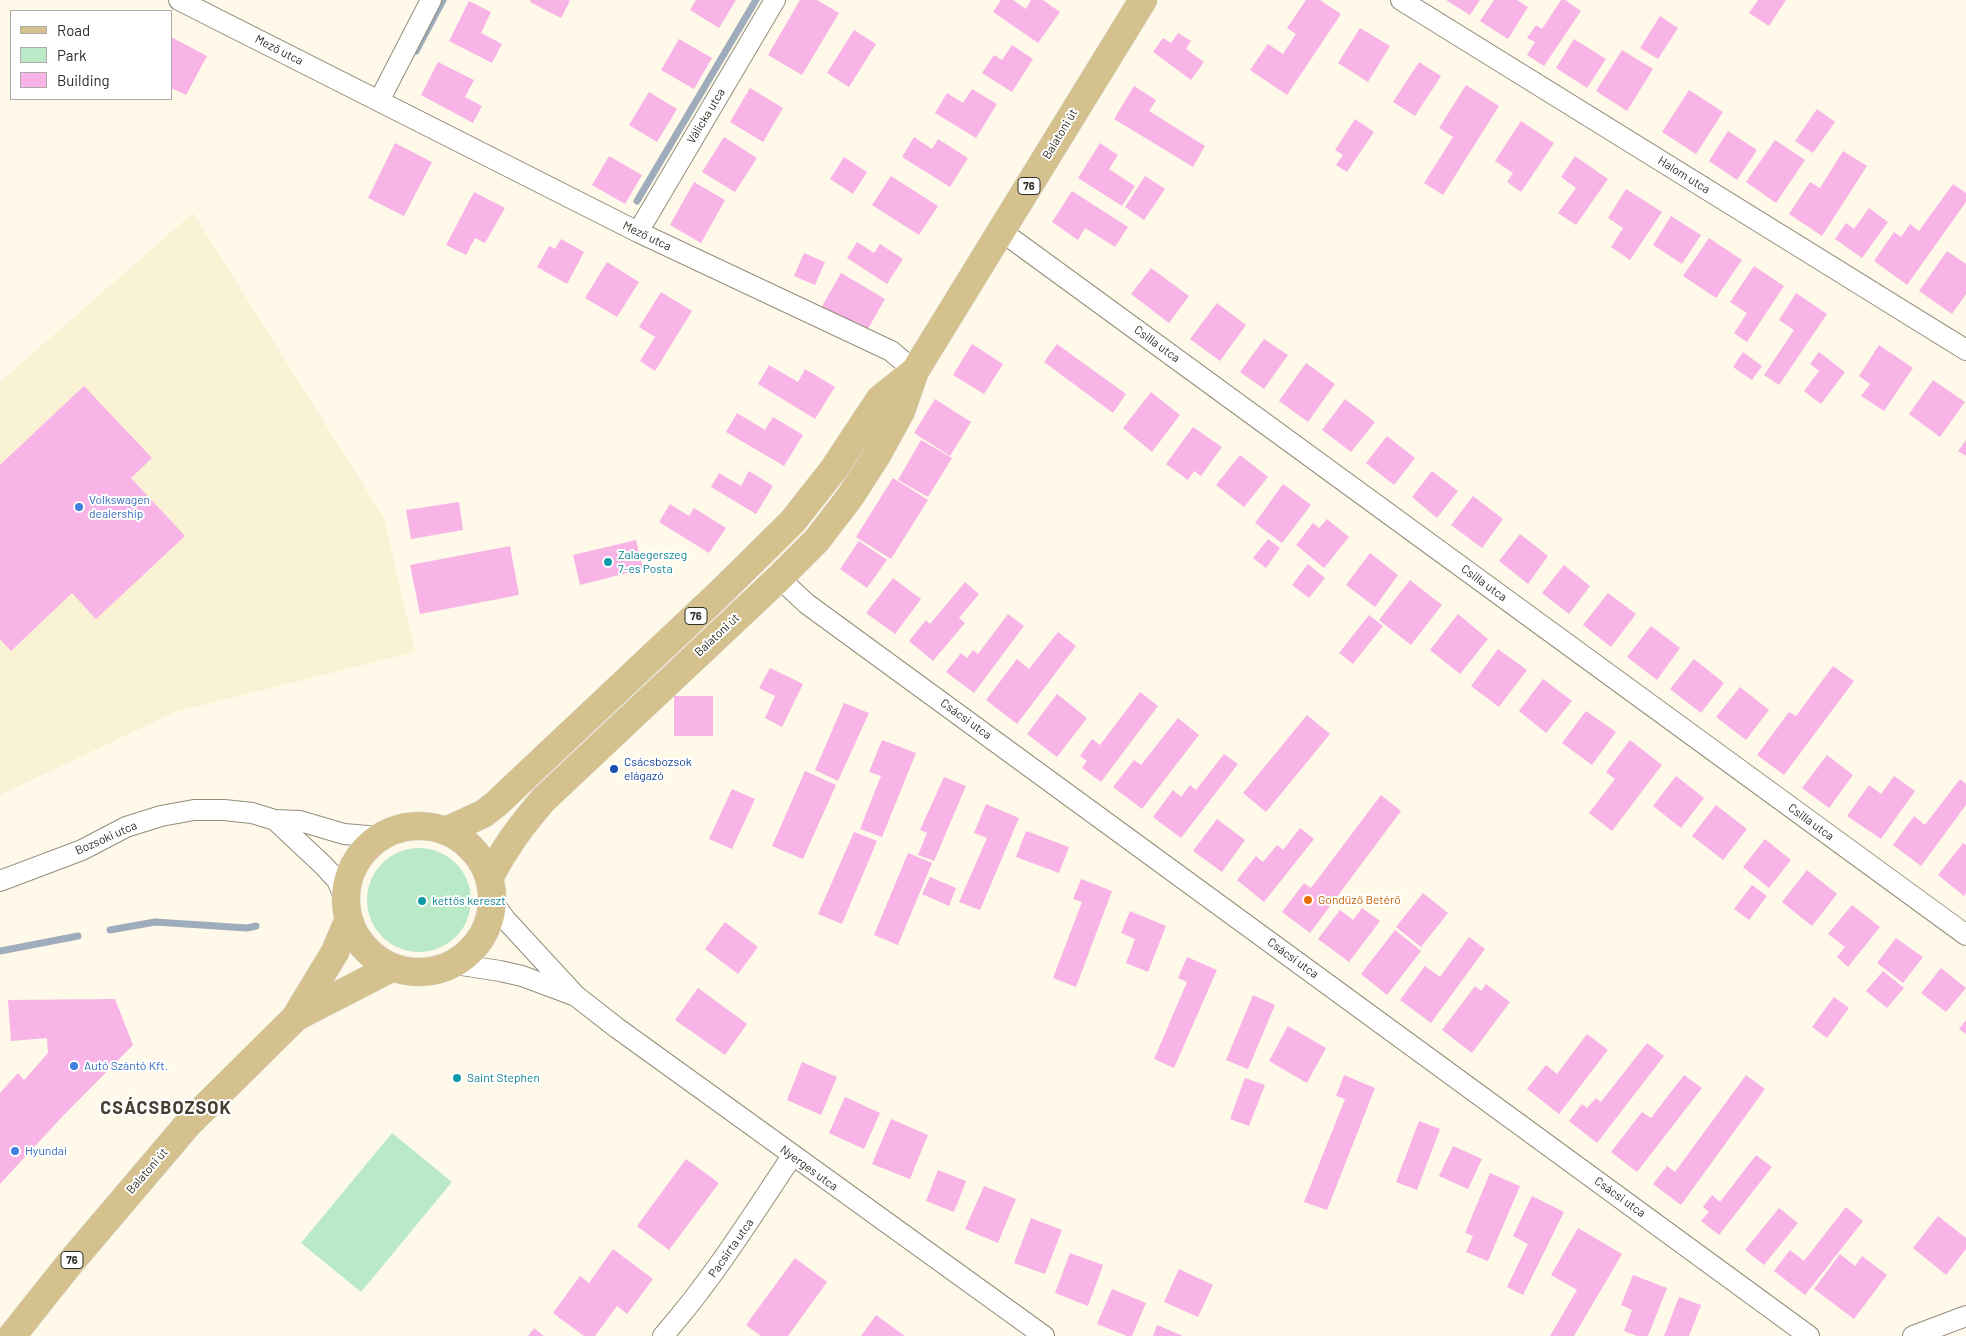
<!DOCTYPE html>
<html>
<head>
<meta charset="utf-8">
<style>
  body { margin:0 }
  #map { position:relative; width:1966px; height:1336px; overflow:hidden; background:#fef9e8; font-family:Barlow,sans-serif }
  canvas { display:block }
  .legend { position:absolute; left:10px; top:10px; width:162px; height:90px; box-sizing:border-box; background:#fff; border:1px solid #acaba8; margin:0; padding:6px 9px; list-style:none; font-size:15px; color:#2f2d25 }
  .legend li { display:flex; align-items:center; gap:10px; height:25px }
  .legend b { width:25px; border:1px solid #acaba8 }
</style>
</head>
<body>
<div id="map">
<canvas width="1966" height="1336"></canvas>
<ul class="legend">
<li><b style="height:6px;background:#d5c18d"></b>Road</li>
<li><b style="height:14px;background:#bae9c7"></b>Park</li>
<li><b style="height:14px;background:#f8b4e7"></b>Building</li>
</ul>
</div>
<script>
const ctx = document.querySelector('canvas').getContext('2d');
ctx.lineJoin = 'round';
function fillPath(path, color) { ctx.fillStyle = color; ctx.fill(path, 'evenodd'); }
function trace(path, color, width, dash) { ctx.strokeStyle = color; ctx.lineWidth = width; ctx.lineCap = dash ? 'butt' : 'round'; ctx.setLineDash(dash || []); ctx.stroke(path); }
function drawText(font, color, halo, rows, align = 'center') {
  ctx.font = font + ' Barlow,sans-serif'; ctx.lineWidth = 4; ctx.setLineDash([]); ctx.textBaseline = 'middle'; ctx.strokeStyle = halo; ctx.fillStyle = color; for (const [text, x, y, turn = 0] of rows) {
    ctx.save(); ctx.translate(x, y); ctx.rotate((+turn || 0) * Math.PI / 180); ctx.textAlign = isNaN(turn) ? turn : align; if (halo) ctx.strokeText(text, 0, 0); ctx.fillText(text, 0, 0); ctx.restore();
  }
}
const built = new Path2D(`
  M 193,213 L 384,518 L 415,652 L 175,712 L 0,795 L 0,382 Z`);
const green = new Path2D(`
  M367 900a52 52 0 1 1 104 0a52 52 0 1 1-104 0Z
  M 392,1133 L 452,1182 L 361,1292 L 301,1243 Z`);
const stream = new Path2D(`
  M 416,51 L 443,0
  M 637,201 L 756,0
  M 110,930 L 155,922 L 247,928 L 256,926
  M 0,951 L 78,936`);
const building = new Path2D(`
  M 531,0 L 568,0 L 570,1 L 561,18 L 530,2 Z
  M 696,0 L 736,0 L 719,28 L 690,10 Z
  M 800,0 L 817,0 L 839,13 L 802,75 L 768,55 Z
  M 1001,0 L 1013,0 L 1026,9 L 1031,0 L 1043,0 L 1060,12 L 1038,43 L 993,12 Z
  M 1306,0 L 1320,0 L 1341,14 L 1287,95 L 1250,70 L 1268,44 L 1283,54 L 1296,34 L 1287,28 Z
  M 1446,0 L 1480,0 L 1470,15 Z
  M 1494,0 L 1517,0 L 1528,7 L 1508,39 L 1480,21 Z
  M 1561,0 L 1565,0 L 1581,11 L 1544,66 L 1527,55 L 1535,42 L 1527,38 L 1536,25 L 1542,29 Z
  M 1758,0 L 1786,0 L 1769,26 L 1749,13 Z
  M 469,1 L 491,12 L 481,33 L 502,44 L 492,63 L 449,41 Z
  M 1660,16 L 1678,28 L 1658,59 L 1640,48 Z
  M 1360,28 L 1390,46 L 1368,82 L 1338,63 Z
  M 854,30 L 876,44 L 849,87 L 827,73 Z
  M 1178,33 L 1191,41 L 1186,49 L 1204,62 L 1191,80 L 1153,52 L 1163,38 L 1171,43 Z
  M 171,37 L 207,56 L 186,95 L 171,88 Z
  M 679,39 L 712,58 L 694,89 L 661,70 Z
  M 1574,39 L 1606,59 L 1587,88 L 1556,68 Z
  M 1012,45 L 1033,59 L 1012,92 L 982,73 L 994,55 L 1002,60 Z
  M 1622,50 L 1653,69 L 1627,111 L 1596,91 Z
  M 438,62 L 474,80 L 465,97 L 482,106 L 473,123 L 421,95 Z
  M 1419,62 L 1441,76 L 1415,116 L 1393,102 Z
  M 1466,85 L 1499,106 L 1443,195 L 1424,183 L 1453,137 L 1439,128 Z
  M 1134,86 L 1156,100 L 1149,111 L 1205,146 L 1193,167 L 1114,119 Z
  M 750,88 L 783,108 L 763,142 L 730,122 Z
  M 972,89 L 997,104 L 976,138 L 935,113 L 947,93 L 963,103 Z
  M 1689,90 L 1723,112 L 1696,154 L 1662,132 Z
  M 649,92 L 677,109 L 657,142 L 629,125 Z
  M 1817,109 L 1835,122 L 1813,153 L 1795,141 Z
  M 1355,119 L 1374,132 L 1347,172 L 1336,165 L 1343,155 L 1335,150 Z
  M 1521,121 L 1554,143 L 1521,192 L 1507,182 L 1513,173 L 1495,161 Z
  M 1728,131 L 1757,150 L 1737,180 L 1709,161 Z
  M 724,137 L 757,158 L 735,192 L 702,172 Z
  M 914,137 L 932,149 L 938,139 L 968,158 L 950,187 L 902,157 Z
  M 1775,140 L 1805,160 L 1776,203 L 1746,182 Z
  M 395,143 L 432,162 L 404,216 L 368,198 Z
  M 1100,143 L 1118,155 L 1109,169 L 1135,186 L 1122,206 L 1078,178 Z
  M 1843,151 L 1867,166 L 1822,236 L 1789,214 L 1810,182 L 1820,188 Z
  M 609,156 L 642,175 L 625,204 L 592,185 Z
  M 1575,156 L 1608,179 L 1576,225 L 1558,213 L 1576,188 L 1561,177 Z
  M 844,157 L 867,172 L 853,194 L 830,179 Z
  M 891,176 L 938,206 L 919,235 L 872,205 Z
  M 1145,176 L 1165,189 L 1144,220 L 1125,207 Z
  M 694,182 L 725,200 L 701,243 L 670,225 Z
  M 1953,184 L 1966,193 L 1966,202 L 1907,285 L 1874,261 L 1894,232 L 1901,237 L 1910,224 L 1919,231 Z
  M 1626,189 L 1662,212 L 1630,260 L 1611,247 L 1623,228 L 1608,218 Z
  M 1072,191 L 1128,227 L 1115,247 L 1085,228 L 1078,240 L 1052,222 Z
  M 474,192 L 505,208 L 485,243 L 475,238 L 466,255 L 446,245 Z
  M 1869,208 L 1888,222 L 1862,258 L 1835,239 L 1846,223 L 1854,229 Z
  M 1671,216 L 1701,235 L 1682,264 L 1653,245 Z
  M 1709,238 L 1742,260 L 1716,298 L 1683,276 Z
  M 561,239 L 584,252 L 567,284 L 537,267 L 549,246 L 555,249 Z
  M 857,242 L 874,253 L 880,244 L 903,259 L 887,284 L 847,258 Z
  M 1947,251 L 1966,264 L 1966,294 L 1952,314 L 1919,291 Z
  M 804,253 L 825,262 L 815,285 L 794,276 Z
  M 607,262 L 639,282 L 617,317 L 585,298 Z
  M 1754,266 L 1784,286 L 1747,342 L 1734,333 L 1747,313 L 1730,302 Z
  M 1151,268 L 1189,296 L 1169,323 L 1131,294 Z
  M 841,273 L 885,299 L 865,334 L 821,308 Z
  M 661,292 L 692,311 L 655,371 L 640,361 L 655,337 L 639,327 Z
  M 1796,293 L 1827,314 L 1779,385 L 1764,375 L 1794,330 L 1779,320 Z
  M 1217,303 L 1246,325 L 1220,361 L 1190,339 Z
  M 1264,339 L 1288,355 L 1264,389 L 1240,372 Z
  M 972,344 L 1003,364 L 984,394 L 953,375 Z
  M 1057,344 L 1126,394 L 1113,413 L 1044,362 Z
  M 1879,345 L 1913,368 L 1884,411 L 1861,396 L 1870,384 L 1859,376 Z
  M 1743,352 L 1762,366 L 1752,380 L 1733,367 Z
  M 1819,352 L 1845,372 L 1821,404 L 1804,391 L 1819,371 L 1810,364 Z
  M 1306,363 L 1335,384 L 1308,422 L 1279,401 Z
  M 769,365 L 798,382 L 805,369 L 835,387 L 815,419 L 758,384 Z
  M 1933,380 L 1965,402 L 1940,437 L 1909,414 Z
  M 84,386 L 152,458 L 131,478 L 185,536 L 96,619 L 72,593 L 11,651 L 0,639 L 0,465 Z
  M 1151,392 L 1180,415 L 1152,452 L 1123,428 Z
  M 935,399 L 971,422 L 950,456 L 914,433 Z
  M 1345,399 L 1375,422 L 1351,452 L 1322,430 Z
  M 737,413 L 765,430 L 773,417 L 803,435 L 784,466 L 726,432 Z
  M 1193,427 L 1222,447 L 1201,476 L 1194,471 L 1188,480 L 1166,464 Z
  M 1387,436 L 1415,458 L 1394,485 L 1366,463 Z
  M 921,440 L 952,458 L 928,497 L 898,480 Z
  M 1966,440 L 1966,456 L 1958,451 Z
  M 1240,455 L 1268,477 L 1244,507 L 1216,485 Z
  M 749,471 L 773,486 L 756,514 L 711,487 L 719,473 L 741,486 Z
  M 1432,471 L 1458,491 L 1437,518 L 1412,497 Z
  M 893,478 L 928,500 L 891,559 L 856,537 Z
  M 1283,484 L 1311,505 L 1282,543 L 1255,523 Z
  M 1473,496 L 1503,519 L 1482,548 L 1451,525 Z
  M 459,502 L 463,530 L 411,539 L 406,510 Z
  M 670,504 L 689,516 L 694,508 L 726,528 L 709,553 L 659,522 Z
  M 1327,519 L 1349,537 L 1324,568 L 1296,545 L 1313,523 L 1319,528 Z
  M 1520,534 L 1548,556 L 1528,584 L 1499,561 Z
  M 1268,539 L 1280,548 L 1266,568 L 1253,558 Z
  M 636,540 L 643,569 L 580,585 L 573,555 Z
  M 859,541 L 887,560 L 867,588 L 840,569 Z
  M 510,546 L 519,595 L 420,614 L 410,565 Z
  M 1370,553 L 1398,575 L 1375,607 L 1346,585 Z
  M 1308,564 L 1325,578 L 1309,598 L 1292,585 Z
  M 1564,565 L 1590,586 L 1569,614 L 1542,593 Z
  M 893,578 L 921,599 L 895,634 L 866,613 Z
  M 1410,580 L 1442,605 L 1411,645 L 1379,620 Z
  M 965,582 L 979,594 L 959,618 L 965,623 L 933,661 L 909,641 L 926,620 L 930,624 Z
  M 1608,593 L 1636,614 L 1611,647 L 1583,625 Z
  M 1008,614 L 1024,626 L 974,693 L 946,672 L 961,653 L 967,658 L 973,650 L 978,654 Z
  M 1458,614 L 1488,639 L 1460,674 L 1430,650 Z
  M 1369,615 L 1383,626 L 1353,664 L 1339,653 Z
  M 1651,626 L 1680,648 L 1657,680 L 1627,657 Z
  M 1058,632 L 1076,646 L 1017,724 L 986,700 L 1017,659 L 1029,669 Z
  M 1498,649 L 1527,670 L 1499,707 L 1471,686 Z
  M 1694,659 L 1724,683 L 1701,713 L 1670,689 Z
  M 1833,666 L 1854,681 L 1784,775 L 1757,755 L 1789,712 L 1796,716 Z
  M 770,668 L 803,684 L 782,727 L 765,718 L 775,696 L 759,688 Z
  M 1543,679 L 1572,701 L 1546,733 L 1519,711 Z
  M 1740,687 L 1769,710 L 1746,740 L 1716,717 Z
  M 1140,692 L 1158,706 L 1101,782 L 1082,768 L 1087,761 L 1080,756 L 1092,739 L 1100,745 Z
  M 1057,694 L 1087,718 L 1057,757 L 1027,734 Z
  M 674,696 L 713,696 L 713,736 L 674,736 Z
  M 844,703 L 869,713 L 838,781 L 815,770 Z
  M 1586,711 L 1616,732 L 1592,765 L 1562,743 Z
  M 1307,715 L 1330,734 L 1266,812 L 1243,793 Z
  M 1178,718 L 1199,735 L 1142,809 L 1113,787 L 1134,760 L 1141,765 Z
  M 882,740 L 916,753 L 882,837 L 860,829 L 881,776 L 869,772 Z
  M 1630,740 L 1662,765 L 1612,831 L 1589,813 L 1615,779 L 1606,772 Z
  M 1224,754 L 1238,764 L 1181,838 L 1153,817 L 1173,790 L 1181,797 L 1190,785 L 1196,790 Z
  M 1827,755 L 1853,775 L 1829,808 L 1802,788 Z
  M 805,771 L 836,785 L 803,859 L 772,846 Z
  M 1676,776 L 1704,798 L 1681,828 L 1653,806 Z
  M 1894,776 L 1915,791 L 1881,839 L 1847,816 L 1869,785 L 1881,794 Z
  M 944,777 L 966,786 L 934,861 L 918,855 L 927,833 L 920,830 Z
  M 1960,779 L 1966,784 L 1966,805 L 1921,866 L 1893,845 L 1914,816 L 1925,825 Z
  M 732,789 L 755,799 L 732,849 L 709,839 Z
  M 1381,795 L 1401,811 L 1310,933 L 1282,912 L 1304,883 L 1311,888 Z
  M 986,804 L 1019,818 L 980,910 L 959,902 L 987,838 L 974,833 Z
  M 1716,805 L 1747,829 L 1723,860 L 1692,836 Z
  M 1217,819 L 1245,840 L 1222,872 L 1193,851 Z
  M 1300,828 L 1314,839 L 1264,902 L 1237,880 L 1256,856 L 1263,862 L 1277,845 L 1283,850 Z
  M 1026,831 L 1069,847 L 1059,873 L 1016,857 Z
  M 854,832 L 877,841 L 842,924 L 818,914 Z
  M 1765,839 L 1791,860 L 1769,888 L 1743,867 Z
  M 1963,843 L 1966,845 L 1966,893 L 1964,896 L 1938,875 Z
  M 908,853 L 932,863 L 898,945 L 874,935 Z
  M 1807,870 L 1837,894 L 1812,926 L 1782,902 Z
  M 930,877 L 956,888 L 949,906 L 922,894 Z
  M 1081,879 L 1112,891 L 1076,987 L 1053,978 L 1082,902 L 1073,899 Z
  M 1752,885 L 1767,896 L 1749,920 L 1734,909 Z
  M 1423,893 L 1448,913 L 1421,947 L 1396,927 Z
  M 1852,905 L 1880,927 L 1848,967 L 1837,957 L 1845,947 L 1828,934 Z
  M 1362,908 L 1380,921 L 1349,962 L 1318,939 L 1340,910 L 1353,920 Z
  M 1130,911 L 1166,926 L 1148,972 L 1126,963 L 1135,939 L 1121,933 Z
  M 725,922 L 758,947 L 738,974 L 705,949 Z
  M 1395,930 L 1421,951 L 1387,995 L 1361,974 Z
  M 1469,937 L 1485,949 L 1431,1023 L 1400,1000 L 1425,966 L 1440,977 Z
  M 1896,938 L 1923,957 L 1903,983 L 1877,963 Z
  M 1187,957 L 1217,970 L 1174,1068 L 1154,1059 L 1187,982 L 1178,978 Z
  M 1941,968 L 1966,988 L 1946,1012 L 1921,993 Z
  M 1883,971 L 1904,988 L 1887,1008 L 1866,991 Z
  M 1486,984 L 1510,1002 L 1472,1053 L 1442,1030 L 1475,986 L 1481,991 Z
  M 698,988 L 747,1024 L 725,1055 L 675,1020 Z
  M 1253,995 L 1275,1005 L 1248,1069 L 1226,1060 Z
  M 1834,997 L 1849,1008 L 1827,1038 L 1812,1027 Z
  M 115,999 L 133,1045 L 61,1118 L 0,1184 L 0,1093 L 18,1073 L 24,1080 L 48,1053 L 47,1038 L 11,1041 L 8,1000 Z
  M 1966,1020 L 1966,1034 L 1959,1029 Z
  M 1288,1026 L 1326,1048 L 1307,1083 L 1269,1061 Z
  M 1587,1034 L 1608,1050 L 1559,1114 L 1527,1089 L 1546,1065 L 1557,1074 Z
  M 1647,1043 L 1664,1056 L 1597,1143 L 1569,1121 L 1582,1104 L 1587,1108 L 1596,1098 L 1601,1102 Z
  M 802,1062 L 837,1077 L 821,1115 L 787,1100 Z
  M 1344,1075 L 1375,1088 L 1327,1210 L 1304,1202 L 1345,1099 L 1336,1096 Z
  M 1684,1075 L 1702,1088 L 1637,1172 L 1611,1152 L 1642,1112 L 1651,1118 Z
  M 1746,1075 L 1765,1089 L 1681,1205 L 1653,1184 L 1667,1166 L 1675,1172 Z
  M 1245,1078 L 1265,1085 L 1249,1126 L 1230,1119 Z
  M 845,1097 L 880,1113 L 864,1149 L 829,1133 Z
  M 891,1119 L 928,1135 L 910,1179 L 872,1164 Z
  M 1419,1121 L 1440,1129 L 1417,1190 L 1396,1182 Z
  M 1453,1146 L 1482,1159 L 1468,1189 L 1439,1176 Z
  M 1756,1155 L 1772,1167 L 1719,1235 L 1701,1221 L 1709,1212 L 1703,1207 L 1712,1195 L 1720,1202 Z
  M 686,1159 L 719,1183 L 669,1250 L 637,1226 Z
  M 938,1170 L 966,1181 L 954,1212 L 926,1201 Z
  M 1490,1173 L 1520,1186 L 1488,1261 L 1466,1252 L 1473,1236 L 1465,1233 Z
  M 984,1186 L 1016,1199 L 998,1243 L 965,1229 Z
  M 1532,1196 L 1564,1212 L 1523,1295 L 1507,1287 L 1528,1244 L 1513,1236 Z
  M 1846,1207 L 1863,1221 L 1805,1295 L 1774,1271 L 1790,1250 L 1804,1261 Z
  M 1779,1208 L 1798,1223 L 1764,1265 L 1745,1250 Z
  M 1938,1216 L 1966,1238 L 1966,1249 L 1946,1275 L 1913,1248 Z
  M 1031,1218 L 1062,1230 L 1045,1274 L 1014,1263 Z
  M 1578,1228 L 1622,1254 L 1574,1336 L 1550,1336 L 1577,1290 L 1551,1275 Z
  M 613,1249 L 653,1279 L 627,1314 L 617,1306 L 595,1336 L 584,1336 L 553,1313 L 580,1276 L 589,1283 Z
  M 1070,1253 L 1103,1265 L 1088,1306 L 1055,1293 Z
  M 1840,1254 L 1855,1266 L 1862,1256 L 1887,1275 L 1854,1319 L 1814,1289 Z
  M 795,1258 L 827,1282 L 788,1336 L 761,1336 L 746,1325 Z
  M 1179,1269 L 1213,1285 L 1198,1317 L 1164,1302 Z
  M 1633,1275 L 1667,1288 L 1648,1336 L 1637,1336 L 1624,1331 L 1632,1310 L 1621,1305 Z
  M 1112,1289 L 1146,1303 L 1132,1336 L 1127,1336 L 1097,1324 Z
  M 1679,1297 L 1701,1305 L 1689,1336 L 1664,1336 Z
  M 876,1315 L 905,1336 L 861,1336 Z
  M 1157,1325 L 1183,1336 L 1153,1336 Z
  M 534,1328 L 544,1336 L 528,1336 Z`);
const minor = new Path2D(`
  M 179,0 L 638,232 L 891,351 L 915,371
  M 1401,0 L 1966,350
  M 379,101 L 431,0
  M 1001,231 L 1966,935
  M 638,232 L 775,0
  M 779,578 L 807,604 L 1809,1336
  M 275,820 L 323,865 L 337,880 L 345,899
  M 0,881 L 82,850 L 126,827 L 161,816 L 194,810 L 224,810 L 252,813 L 275,820 L 300,821 L 344,834 L 379,837
  M 493,902 L 505,919 L 576,996 L 617,1028 L 1044,1336
  M 455,964 L 500,971 L 522,976 L 573,995
  M 663,1336 C 712,1280 751,1218 792,1156
  M 1913,1336 L 1966,1316`);
const primary = new Path2D(`
  M346 899a73 73 0 1 1 146 0a73 73 0 1 1-146 0Z
  M 446,831 L 483,814 L 496,804 L 720,593 L 793,521 L 833,470 L 880,399 L 915,371
  M 489,878 C 505,847 521,826 543,800 L 779,578 L 817,540 L 850,497 L 877,455 L 901,411 L 915,371 L 1143,0
  M 296,1017 L 391,968
  M 12,1336 L 70,1263 L 188,1124 L 295,1018 L 335,952 L 348,921`);
const markers = [
  [79,507,5,"#3f7fe0"],
  [608,562,5,"#0f9aa8"],
  [614,769,5,"#1a4fb4"],
  [1308,900,5,"#e8710a"],
  [422,901,5,"#0f9aa8"],
  [74,1066,5,"#3f7fe0"],
  [457,1078,5,"#0f9aa8"],
  [15,1151,5,"#3f7fe0"]
];
const shields = [
  [1029,186,22],
  [696,616,22],
  [72,1260,22]
];
const shieldNames = [
  ["76",1029,186],
  ["76",696,616],
  ["76",72,1260]
];
const streetNames = [
  ["Mező utca",279,50,27],
  ["Válicka utca",706,116,-59],
  ["Balatoni út",1060,134,-59],
  ["Halom utca",1684,175,32],
  ["Mező utca",647,236,26],
  ["Csilla utca",1157,344,36],
  ["Csilla utca",1484,583,36],
  ["Balatoni út",717,635,-43],
  ["Csácsi utca",966,719,36],
  ["Csilla utca",1811,822,36],
  ["Bozsoki utca",106,838,-24],
  ["Csácsi utca",1293,958,36],
  ["Nyerges utca",809,1168,36],
  ["Balatoni út",147,1171,-49],
  ["Csácsi utca",1620,1197,36],
  ["Pacsirta utca",731,1248,-55]
];
const shopNames = [
  ["Volkswagen",89,500],
  ["dealership",89,514],
  ["Autó Szántó Kft.",84,1066],
  ["Hyundai",25,1151]
];
const cultureNames = [
  ["Zalaegerszeg",618,555],
  ["7-es Posta",618,569],
  ["kettős kereszt",432,901],
  ["Saint Stephen",467,1078]
];
const transitNames = [
  ["Csácsbozsok",624,762],
  ["elágazó",624,776]
];
const foodNames = [
  ["Gondűző Betérő",1318,900]
];
const districtNames = [
  ["CSÁCSBOZSOK",166,1108]
];
fillPath(built, '#faf2d4');
fillPath(green, '#bae9c7');
trace(stream, '#9eacbb', 7);
fillPath(building, '#f8b4e7');
trace(minor, '#938d7a', 22);
trace(primary, '#dedddc', 29);
trace(minor, '#fff', 20);
trace(primary, '#d5c18d', 28);
for (const [x, y, r, color] of markers) { const dot = new Path2D(); dot.arc(x, y, r, 0, 2 * Math.PI); ctx.fillStyle = color; ctx.fill(dot); trace(dot, '#fff', 2); }
for (const [x, y, w] of shields) { const box = new Path2D(); box.roundRect(x - w / 2, y - 8.5, w, 17, 4); ctx.fillStyle = '#fff'; ctx.fill(box); trace(box, '#2f2d25', 1); }
drawText('bold 11px', '#2f2d25', null, shieldNames);
drawText('12px', '#2f2d25', '#fff', streetNames);
drawText('12px', '#366cbe', '#fff', shopNames, 'left');
drawText('12px', '#0d838f', '#fff', cultureNames, 'left');
drawText('12px', '#164399', '#fff', transitNames, 'left');
drawText('12px', '#c56008', '#fff', foodNames, 'left');
ctx.letterSpacing = '1px';
drawText('bold 18px', '#433e2d', '#fff', districtNames);
ctx.letterSpacing = '0px';
</script>
</body>
</html>
